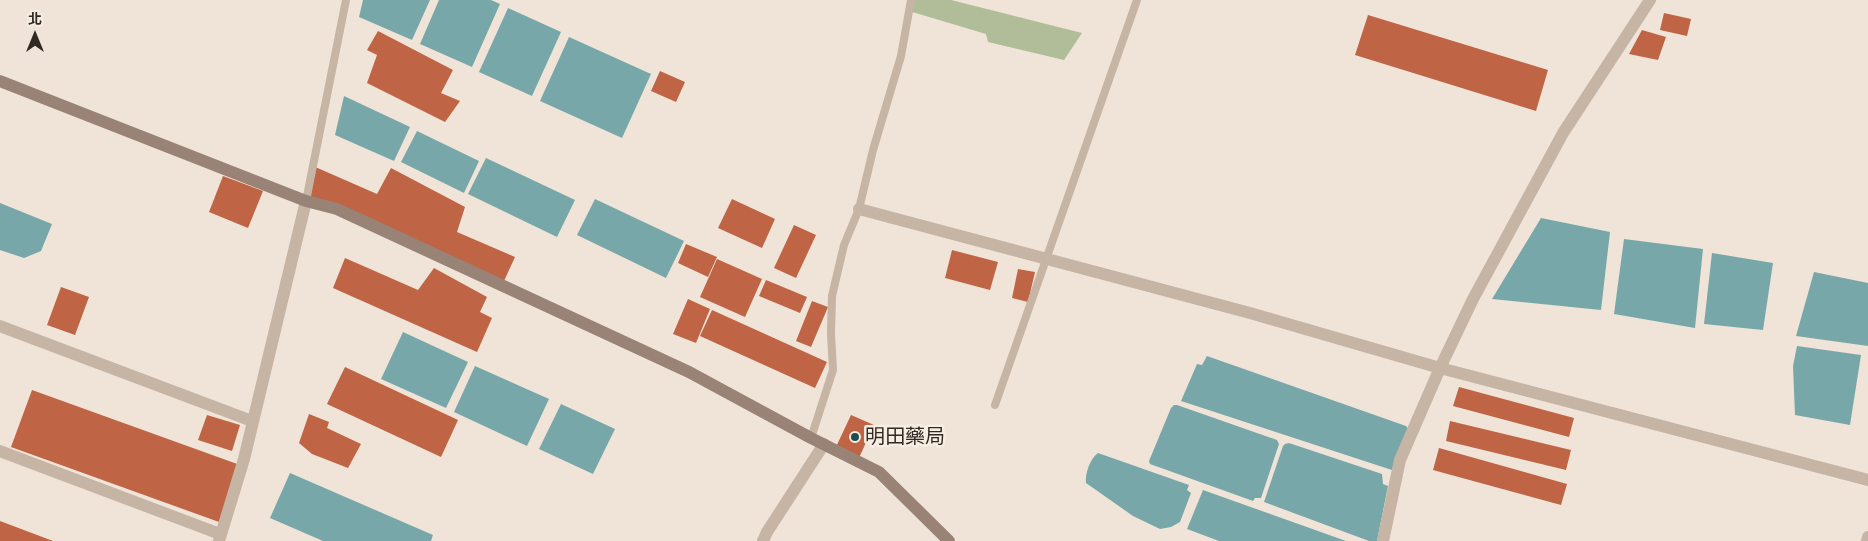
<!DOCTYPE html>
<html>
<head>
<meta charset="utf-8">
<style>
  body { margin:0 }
  #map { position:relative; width:1868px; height:541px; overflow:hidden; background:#efe4d7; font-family:"Alegreya Sans","Noto Sans TC",sans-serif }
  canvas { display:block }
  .north { position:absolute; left:10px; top:10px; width:50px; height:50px; -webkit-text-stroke:4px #f7eee3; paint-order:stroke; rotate:0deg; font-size:14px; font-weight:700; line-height:20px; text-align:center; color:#322925 }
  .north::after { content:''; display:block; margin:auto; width:18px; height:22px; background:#322925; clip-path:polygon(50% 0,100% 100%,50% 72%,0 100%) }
</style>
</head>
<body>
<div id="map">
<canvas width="1868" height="541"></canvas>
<div class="north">北</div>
</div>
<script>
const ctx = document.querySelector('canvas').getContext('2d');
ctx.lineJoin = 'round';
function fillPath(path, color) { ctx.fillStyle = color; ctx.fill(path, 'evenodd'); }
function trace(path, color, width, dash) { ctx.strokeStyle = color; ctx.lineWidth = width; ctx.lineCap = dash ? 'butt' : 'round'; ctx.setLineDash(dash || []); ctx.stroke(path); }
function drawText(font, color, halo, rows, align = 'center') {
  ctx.font = font + ' "Alegreya Sans","Noto Sans TC",sans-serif'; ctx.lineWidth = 5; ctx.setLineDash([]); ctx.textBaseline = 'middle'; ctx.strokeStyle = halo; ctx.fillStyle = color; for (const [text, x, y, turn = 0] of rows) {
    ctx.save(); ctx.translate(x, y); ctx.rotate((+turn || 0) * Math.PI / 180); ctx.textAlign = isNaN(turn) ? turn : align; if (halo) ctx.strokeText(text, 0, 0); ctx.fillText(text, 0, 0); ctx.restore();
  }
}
const green = new Path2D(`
  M 911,0 L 951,0 L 1082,33 L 1064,60 L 988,42 L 986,34 L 909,11 Z`);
const water = new Path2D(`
  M 363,0 L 430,0 L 412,40 L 359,17 Z
  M 439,0 L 491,0 L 500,4 L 472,67 L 420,44 Z
  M 508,8 L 561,32 L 532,96 L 479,72 Z
  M 569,37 L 651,74 L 622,138 L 540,101 Z
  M 344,96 L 410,127 L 394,161 L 335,135 Z
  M 417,131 L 479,161 L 464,193 L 401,162 Z
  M 486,158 L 575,200 L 557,237 L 468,194 Z
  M 595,199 L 684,241 L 666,278 L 577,235 Z
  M 0,203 L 52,224 L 41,251 L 24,258 L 0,250 Z
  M 1541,218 L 1610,232 L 1601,310 L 1492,299 Z
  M 1624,239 L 1703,249 L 1695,328 L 1614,314 Z
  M 1712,253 L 1773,263 L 1763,330 L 1704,324 Z
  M 1814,272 L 1868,283 L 1868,346 L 1796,336 Z
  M 403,332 L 468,362 L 446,408 L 381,379 Z
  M 1797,346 L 1861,355 L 1850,425 L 1795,415 L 1793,366 Z
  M 1207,356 L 1406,426 L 1409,430 L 1398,472 L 1181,401 L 1197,364 L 1202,365 Z
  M 475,366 L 549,399 L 527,446 L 454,412 Z
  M 561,404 L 615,429 L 593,474 L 539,449 Z
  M 1174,405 L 1177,405 L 1277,440 L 1279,444 L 1261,498 L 1255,498 L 1253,501 L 1150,464 L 1149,461 L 1171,408 Z
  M 1289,443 L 1382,474 L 1383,484 L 1388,486 L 1377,541 L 1369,541 L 1264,502 L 1283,446 L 1285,444 Z
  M 1098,453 L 1189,485 L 1187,490 L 1191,493 L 1180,522 L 1171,527 L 1160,529 L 1133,516 L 1086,483 C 1085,473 1090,459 1098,453 Z
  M 290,473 L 433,535 L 431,541 L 323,541 L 270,518 Z
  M 1203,490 L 1346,541 L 1219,541 L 1187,529 Z`);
const building = new Path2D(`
  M 1664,13 L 1691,19 L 1687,36 L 1660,30 Z
  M 1368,15 L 1548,70 L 1536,111 L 1355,55 Z
  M 1642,30 L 1666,37 L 1658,60 L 1629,54 Z
  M 378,31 L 453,70 L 441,93 L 460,101 L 445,122 L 367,83 L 377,55 L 367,50 Z
  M 660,71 L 685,82 L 676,102 L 651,91 Z
  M 313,166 L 377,194 L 391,168 L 465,207 L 457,232 L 515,257 L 504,281 L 306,195 Z
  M 223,176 L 263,191 L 248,228 L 209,212 Z
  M 732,199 L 775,219 L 762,248 L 718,228 Z
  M 794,225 L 816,235 L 796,278 L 774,268 Z
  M 686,244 L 717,257 L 708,277 L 678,263 Z
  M 952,250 L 998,262 L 990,290 L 945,278 Z
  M 345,258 L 418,290 L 434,268 L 487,297 L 480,312 L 492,318 L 477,352 L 333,288 Z
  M 717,259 L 762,279 L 745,317 L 700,297 Z
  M 1018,269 L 1035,272 L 1028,302 L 1012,298 Z
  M 766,280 L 807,297 L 800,313 L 759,296 Z
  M 61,287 L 89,297 L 75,335 L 47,325 Z
  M 688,299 L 710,309 L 696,343 L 673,334 Z
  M 812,301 L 828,307 L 811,347 L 796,341 Z
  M 712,310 L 827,362 L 815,388 L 700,336 Z
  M 345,367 L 458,420 L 441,457 L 327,404 Z
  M 1459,387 L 1574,418 L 1569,437 L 1453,406 Z
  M 32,390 L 240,465 L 219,522 L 11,447 Z
  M 309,414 L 329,422 L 327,428 L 361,444 L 348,468 L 312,454 L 299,443 Z
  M 207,415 L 240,425 L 232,451 L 198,440 Z
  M 851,415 L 874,425 L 858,460 L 835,449 Z
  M 1450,421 L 1571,450 L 1566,470 L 1446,441 Z
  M 1439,448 L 1567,484 L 1561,505 L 1433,470 Z
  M 0,521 L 53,541 L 0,541 Z`);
const lane = new Path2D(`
  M 306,201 L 346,0
  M 995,405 L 1137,0
  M 811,438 L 833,370 L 831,334 L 832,296 L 844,245 L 859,209 L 873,150 L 901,56 L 911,0`);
const street = new Path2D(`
  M 859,209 L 1250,313 L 1440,368 L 1868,480
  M 0,326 L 252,421
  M 0,451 L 220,534
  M 219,541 L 244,459 L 306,201
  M 763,541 L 767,532 L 824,444
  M 1383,541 L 1400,460 L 1440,368 L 1473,299 L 1563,133 L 1650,0
  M 1867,541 L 1868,537`);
const secondary = new Path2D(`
  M 0,81 L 306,201 L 337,209 L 689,372 L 811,438 L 879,472 L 949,541`);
const markers = [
  [855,437,5,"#1d4c51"]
];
const poiNames = [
  ["明田藥局",865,437]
];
fillPath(green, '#b0bd98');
fillPath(water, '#78a7aa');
fillPath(building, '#bf6444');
trace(lane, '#c6b4a4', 8);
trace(street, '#c6b4a4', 12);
trace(secondary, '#998376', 12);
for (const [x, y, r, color] of markers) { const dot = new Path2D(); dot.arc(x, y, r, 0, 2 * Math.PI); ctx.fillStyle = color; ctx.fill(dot); trace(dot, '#f7eee3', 2); }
drawText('20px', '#322925', '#f7eee3', poiNames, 'left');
</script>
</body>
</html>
